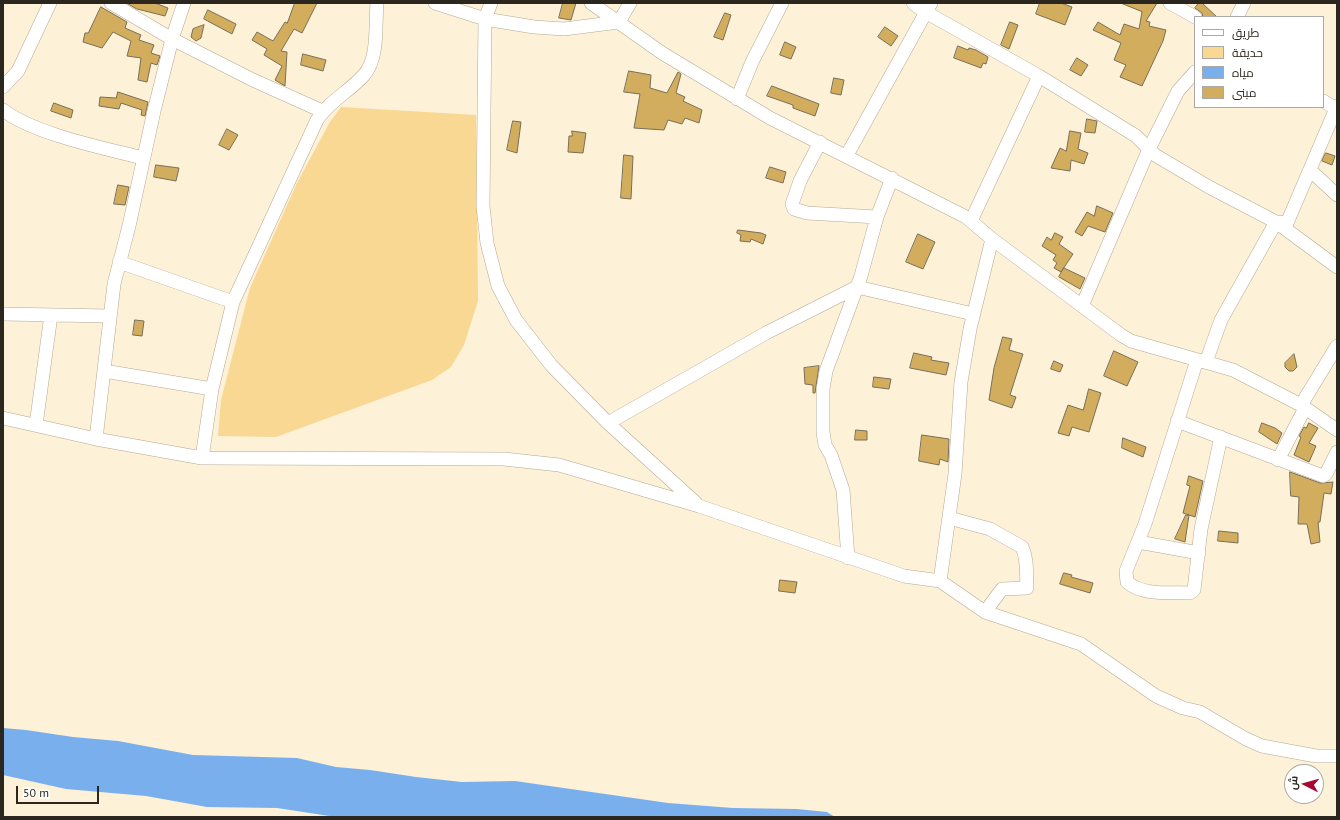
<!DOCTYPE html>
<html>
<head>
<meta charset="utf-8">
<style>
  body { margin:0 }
  #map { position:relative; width:1340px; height:820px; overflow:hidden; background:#fdf1d8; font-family:"PT Sans",Cairo,sans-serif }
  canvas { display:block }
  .frame { position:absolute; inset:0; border:4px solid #2c271e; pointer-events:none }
  .legend { position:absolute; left:1194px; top:16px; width:130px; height:92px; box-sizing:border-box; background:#fff; border:1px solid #aba9a5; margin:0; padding:5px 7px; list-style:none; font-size:12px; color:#2c271e }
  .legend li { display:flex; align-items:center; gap:8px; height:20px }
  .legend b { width:20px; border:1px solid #aba9a5 }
  .north { position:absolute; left:1284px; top:764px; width:40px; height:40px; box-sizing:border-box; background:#fff; border:1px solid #aba9a5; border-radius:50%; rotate:276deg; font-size:11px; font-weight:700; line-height:16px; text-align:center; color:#2c271e }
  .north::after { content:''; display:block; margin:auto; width:14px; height:18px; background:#a50933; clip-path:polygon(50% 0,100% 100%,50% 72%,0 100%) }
  .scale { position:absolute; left:16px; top:786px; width:83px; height:18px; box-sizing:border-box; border:2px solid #2c271e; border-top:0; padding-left:5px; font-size:12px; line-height:14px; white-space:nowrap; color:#2c271e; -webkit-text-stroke:3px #fff; paint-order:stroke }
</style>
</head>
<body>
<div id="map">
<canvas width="1340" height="820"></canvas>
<div class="frame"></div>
<ul class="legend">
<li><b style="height:5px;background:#fff"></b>طريق</li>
<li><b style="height:11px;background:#f8d893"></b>حديقة</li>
<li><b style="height:11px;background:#7aafee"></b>مياه</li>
<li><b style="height:11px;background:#d1ad5d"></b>مبنى</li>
</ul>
<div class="north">ش</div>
<div class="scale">50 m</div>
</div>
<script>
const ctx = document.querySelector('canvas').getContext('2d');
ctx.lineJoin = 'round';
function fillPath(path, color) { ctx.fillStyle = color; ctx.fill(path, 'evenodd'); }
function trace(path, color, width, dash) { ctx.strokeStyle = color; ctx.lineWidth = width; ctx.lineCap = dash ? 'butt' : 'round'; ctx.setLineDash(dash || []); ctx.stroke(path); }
const green = new Path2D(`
  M 341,107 L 476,115 L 478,301 L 464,345 L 451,367 L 432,380 L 276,437 L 218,436 L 221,400 L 250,288 L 297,183 L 330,122 Z`);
const water = new Path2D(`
  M 3,728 L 26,730 L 73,737 L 118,741 L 193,755 L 297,758 L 336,767 L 370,770 L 416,777 L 462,782 L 515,781 L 668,803 L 733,808 L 797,809 L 827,812 L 835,817 L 336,817 L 277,808 L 207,807 L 146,796 L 66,789 L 3,775 Z`);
const building = new Path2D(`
  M 127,3 L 155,3 L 168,8 L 165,16 L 137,9 Z
  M 295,3 L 317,3 L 302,33 L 294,29 L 281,51 L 287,52 L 285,86 L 275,80 L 282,66 L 264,55 L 267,49 L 252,40 L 257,32 L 273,41 L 285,22 L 287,23 Z
  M 563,3 L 576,3 L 571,20 L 559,18 Z
  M 1040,3 L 1061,3 L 1072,7 L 1065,25 L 1036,14 Z
  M 1121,3 L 1157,3 L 1146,21 L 1150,22 L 1149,26 L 1166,30 L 1163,41 L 1142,86 L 1120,77 L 1126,65 L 1114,60 L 1121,43 L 1093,30 L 1098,22 L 1120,35 L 1124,24 L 1139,29 L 1142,12 Z
  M 1199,3 L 1202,3 L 1217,17 L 1203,17 L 1202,13 L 1195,8 Z
  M 101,7 L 127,22 L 125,28 L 141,35 L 139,40 L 154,45 L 151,53 L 160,56 L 157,65 L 151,63 L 147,82 L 138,80 L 141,58 L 127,56 L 131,41 L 113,32 L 102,48 L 83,42 L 85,33 L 88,33 Z
  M 208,10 L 236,24 L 232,34 L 204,19 Z
  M 725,13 L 731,15 L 723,40 L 714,37 Z
  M 1010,22 L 1018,25 L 1009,49 L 1001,45 Z
  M 204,25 L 201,38 L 196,41 L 191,37 L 193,29 Z
  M 885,27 L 898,36 L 891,46 L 878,37 Z
  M 785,42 L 796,47 L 791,59 L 780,55 Z
  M 958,46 L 968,50 L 969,48 L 976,50 L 988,57 L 986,64 L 983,63 L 981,68 L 954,58 Z
  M 303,54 L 326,60 L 323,71 L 301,65 Z
  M 1077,58 L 1088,65 L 1081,76 L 1070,70 Z
  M 629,71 L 651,75 L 650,88 L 667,93 L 678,72 L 681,74 L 676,93 L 685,97 L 683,101 L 702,110 L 699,123 L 685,118 L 682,124 L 668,120 L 664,130 L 634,128 L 640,94 L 624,92 Z
  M 834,78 L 844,80 L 841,95 L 831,93 Z
  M 772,86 L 819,104 L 815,116 L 793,108 L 793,105 L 767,96 Z
  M 118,92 L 148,102 L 145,116 L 141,115 L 142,110 L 121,103 L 119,109 L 99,106 L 100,97 L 116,98 Z
  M 54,103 L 73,110 L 71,118 L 51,111 Z
  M 1087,119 L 1097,121 L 1095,133 L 1085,132 Z
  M 513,121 L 521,122 L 517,153 L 507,150 Z
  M 227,129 L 238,135 L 229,150 L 219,145 Z
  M 572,131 L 586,133 L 583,153 L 568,152 L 569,136 L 572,136 Z
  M 1070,131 L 1081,133 L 1078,149 L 1088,153 L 1084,164 L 1071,160 L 1070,171 L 1051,168 L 1060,148 L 1066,151 Z
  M 1326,153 L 1335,156 L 1332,165 L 1322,161 Z
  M 624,155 L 633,156 L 631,199 L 621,198 Z
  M 156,165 L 179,168 L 176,181 L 154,177 Z
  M 770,167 L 786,172 L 783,183 L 766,178 Z
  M 118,185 L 129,187 L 125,205 L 114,204 Z
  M 1097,206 L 1113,213 L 1105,232 L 1088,226 L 1082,236 L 1075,232 L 1087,212 L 1094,216 Z
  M 738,230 L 761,233 L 766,235 L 763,244 L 751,239 L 750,242 L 740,241 L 741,235 L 737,233 Z
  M 1055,233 L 1063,237 L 1059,244 L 1073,254 L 1061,272 L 1054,268 L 1057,263 L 1053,260 L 1056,255 L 1042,246 L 1047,237 L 1051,240 Z
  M 918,234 L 935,242 L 923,269 L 906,262 Z
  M 1064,268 L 1085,278 L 1080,289 L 1059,277 Z
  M 135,320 L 144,321 L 142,336 L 133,335 Z
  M 1003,337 L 1012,339 L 1009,350 L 1023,354 L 1010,395 L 1016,397 L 1012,408 L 989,400 L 994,368 Z
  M 1114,351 L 1138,362 L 1127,386 L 1104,376 Z
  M 914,353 L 932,357 L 931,360 L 949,363 L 946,375 L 910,368 Z
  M 1294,354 L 1297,367 L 1293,371 L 1289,371 L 1285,367 L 1285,363 Z
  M 1054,361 L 1063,365 L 1060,372 L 1051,369 Z
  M 819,366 L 815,393 L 813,393 L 813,385 L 805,384 L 804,368 Z
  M 874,377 L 891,379 L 889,389 L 873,387 Z
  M 1089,389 L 1101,393 L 1089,432 L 1072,427 L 1069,436 L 1058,433 L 1068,405 L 1083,410 Z
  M 1262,423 L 1275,428 L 1282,433 L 1277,444 L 1259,432 Z
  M 1309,423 L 1318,428 L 1309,443 L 1316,446 L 1309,462 L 1294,455 L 1301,437 L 1299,436 L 1304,427 L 1306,428 Z
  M 856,430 L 867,431 L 867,440 L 855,440 Z
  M 922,435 L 949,439 L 948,462 L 940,459 L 939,465 L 919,461 Z
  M 1123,438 L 1146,447 L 1143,457 L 1122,448 Z
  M 1290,472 L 1320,483 L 1333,482 L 1331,494 L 1324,493 L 1320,522 L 1318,522 L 1320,542 L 1311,544 L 1307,524 L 1298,524 L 1299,497 L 1291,496 Z
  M 1189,476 L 1203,481 L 1195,517 L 1183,513 L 1190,486 L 1187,485 Z
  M 1186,515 L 1189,515 L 1185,542 L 1175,539 Z
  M 1219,531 L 1238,533 L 1238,543 L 1218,541 Z
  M 1064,573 L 1072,575 L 1071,577 L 1093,583 L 1090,593 L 1060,584 Z
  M 780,580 L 797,582 L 795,593 L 779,591 Z`);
const minor = new Path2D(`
  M 111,3 L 172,39 L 253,80 L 322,111
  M 435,3 L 485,19 L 534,27 L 564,29 L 619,22 L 630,3
  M 491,3 L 485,19 L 483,206 L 487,243 L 498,286 L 516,320 L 551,365 L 608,423 L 696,503
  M 591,3 L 662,53 L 770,118 L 966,217 L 992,239 L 1121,335 L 1131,341 L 1233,370 L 1301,405 L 1337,430
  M 913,3 L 922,10 L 1039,76 L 1136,136 L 1155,155 L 1209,187 L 1276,222 L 1337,267
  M 1170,3 L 1195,17
  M 1237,17 L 1244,3
  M 3,87 L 18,71 L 50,3
  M 737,99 L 752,62 L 782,3
  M 1323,101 L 1337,109
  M 3,110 C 34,134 104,148 143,158
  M 820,142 L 800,181 L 792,204 L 794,209 L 807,213 L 877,217
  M 847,155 L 931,3
  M 1310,170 L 1337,195
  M 971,221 L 1039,76
  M 119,262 L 233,302
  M 1082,306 L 1149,149 L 1178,91 L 1195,72
  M 3,314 L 110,316
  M 1197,360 L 1145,524 L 1126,571 L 1127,582 C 1143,596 1170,592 1190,593 L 1194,590 L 1201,529 L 1221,437
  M 1206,362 L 1221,320 L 1276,222 L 1287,223 L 1337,106
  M 104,371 L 212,389
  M 1301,405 L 1337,346
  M 3,418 L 96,439 L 202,458 L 504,459 L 559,465 L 699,506 L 904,576 L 940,581 L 985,612 L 1081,644 L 1156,696 L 1183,708 L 1200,712 L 1246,739 L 1262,746 L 1316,756 L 1337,756
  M 1177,421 L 1323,476 L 1326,474 L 1337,452
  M 608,423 L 766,333 L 857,287 L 973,314
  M 36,425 L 51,315
  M 96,439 L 114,284 L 129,226 L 154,111 L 172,39 L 184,3
  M 202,458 L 212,389 L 233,302 L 317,120 C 329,101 349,92 364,75 C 379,58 375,25 377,3
  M 1278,460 L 1305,408
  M 949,518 L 990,529 L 1022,547 C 1028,559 1026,574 1027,588 L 1002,589 L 985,612
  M 1138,542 L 1199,553
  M 848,558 L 843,490 L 831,455 L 825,445 L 823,432 L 823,389 L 826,371 L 861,276 L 877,217 L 892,178
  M 940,581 L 955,474 L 961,382 L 970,329 L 992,239`);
fillPath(green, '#f8d893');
fillPath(water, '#7aafee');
fillPath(building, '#d1ad5d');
trace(building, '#796e58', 1);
trace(minor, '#b4a991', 14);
trace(minor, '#fff', 13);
</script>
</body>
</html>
